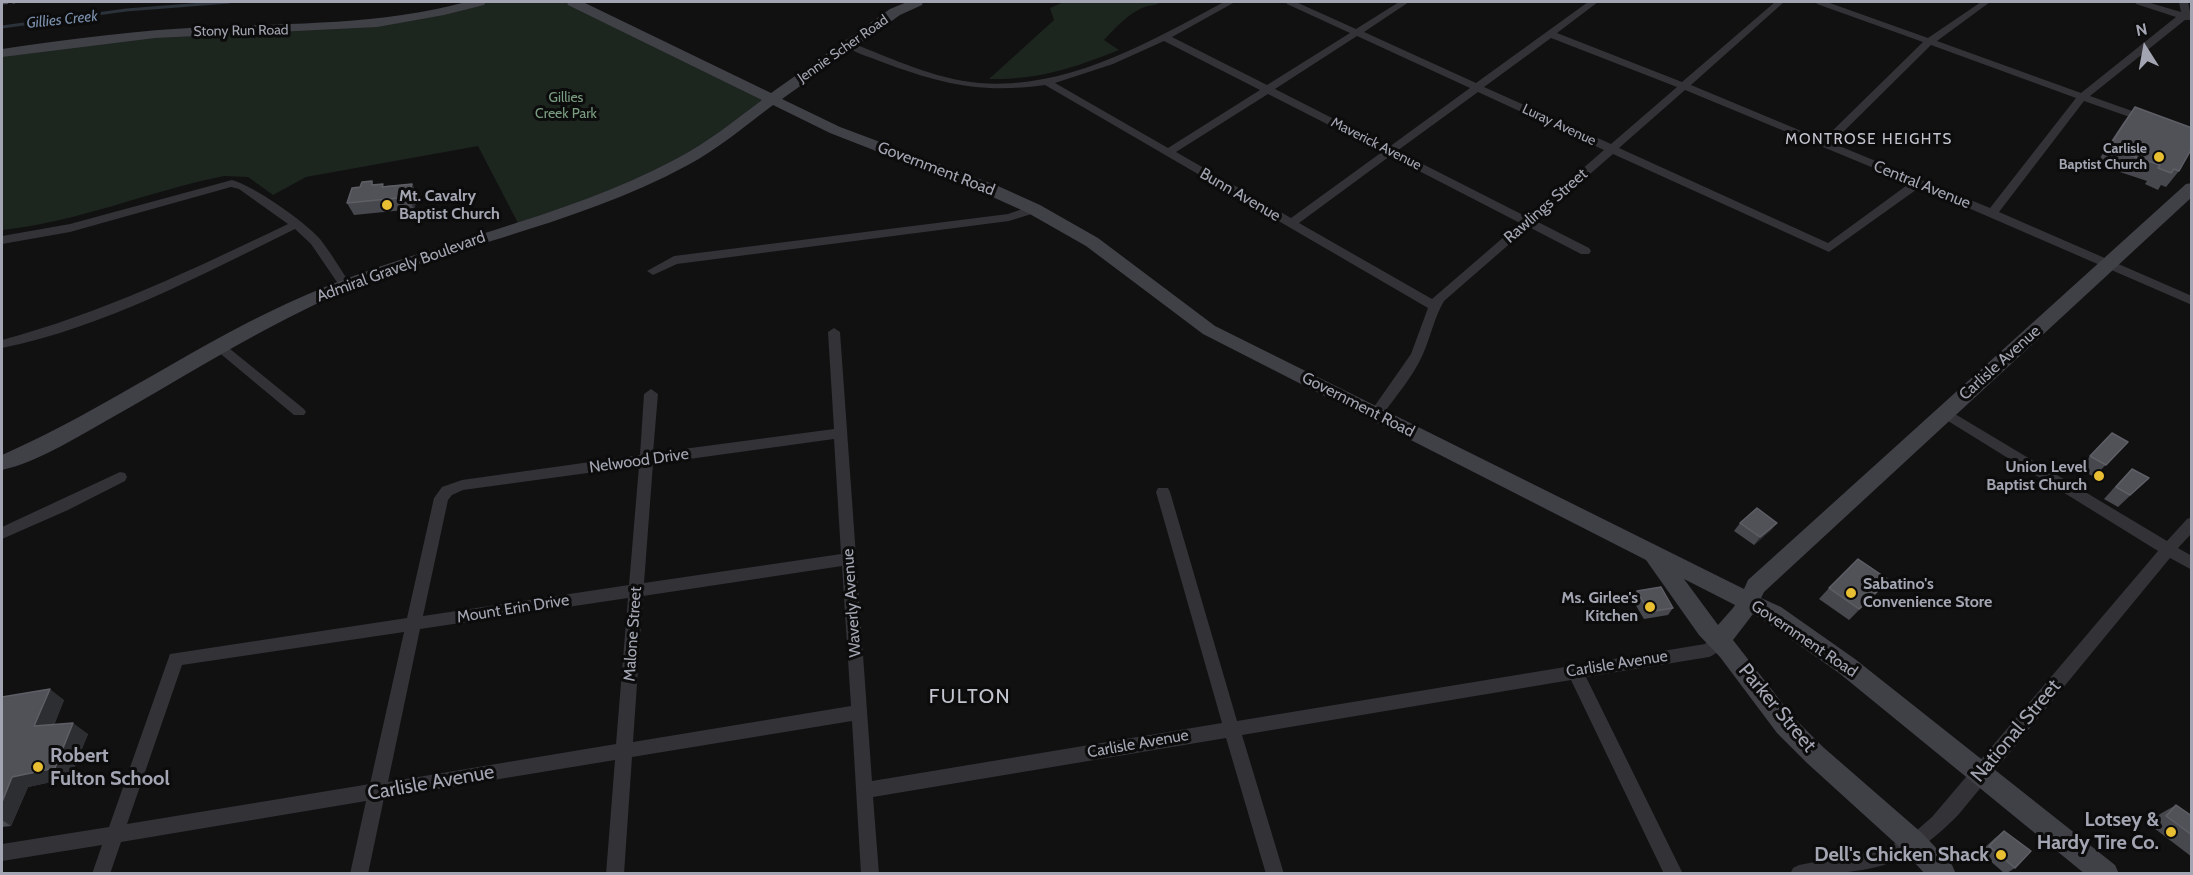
<!DOCTYPE html>
<html>
<head>
<meta charset="utf-8">
<style>
  body { margin:0 }
  #map { position:relative; width:2193px; height:875px; overflow:hidden; background:#111112; font-family:Cabin,sans-serif }
  canvas { display:block }
  .frame { position:absolute; inset:0; border:3px solid #a3a6b2; pointer-events:none }
  .north { position:absolute; left:2115px; top:18px; width:60px; height:60px; -webkit-text-stroke:4px #0c0c0d; paint-order:stroke; rotate:349deg; font-size:16px; font-weight:700; line-height:24px; text-align:center; color:#a3a6b2 }
  .north::after { content:''; display:block; margin:auto; width:21px; height:27px; background:#a3a6b2; clip-path:polygon(50% 0,100% 100%,50% 72%,0 100%) }
</style>
</head>
<body>
<div id="map">
<canvas width="2193" height="875"></canvas>
<div class="frame"></div>
<div class="north">N</div>
</div>
<script>
const ctx = document.querySelector('canvas').getContext('2d');
ctx.lineJoin = 'round';
function fillPath(path, color) { ctx.fillStyle = color; ctx.fill(path, 'evenodd'); }
function trace(path, color, width, dash) { ctx.strokeStyle = color; ctx.lineWidth = width; ctx.lineCap = dash ? 'butt' : 'round'; ctx.setLineDash(dash || []); ctx.stroke(path); }
function drawText(font, color, halo, rows, align = 'center') {
  ctx.font = font + ' Cabin,sans-serif'; ctx.lineWidth = 6; ctx.setLineDash([]); ctx.textBaseline = 'middle'; ctx.strokeStyle = halo; ctx.fillStyle = color; for (const [text, x, y, turn = 0] of rows) {
    ctx.save(); ctx.translate(x, y); ctx.rotate((+turn || 0) * Math.PI / 180); ctx.textAlign = isNaN(turn) ? turn : align; if (halo) ctx.strokeText(text, 0, 0); ctx.fillText(text, 0, 0); ctx.restore();
  }
}
const green = new Path2D(`
  M 479,2 L 573,2 L 772,100 L 669,169 L 519,225 L 478,146 L 306,177 L 273,195 L 248,177 L 224,176 C 149,191 79,222 2,230 L 2,53 L 113,38 L 320,29 L 461,7 Z
  M 1064,2 L 1161,2 C 1155,6 1149,5 1142,8 C 1127,15 1115,28 1104,40 L 1119,50 C 1074,68 1038,80 989,79 L 1054,20 L 1050,8 Z`);
const stream = new Path2D(`
  M 2,27 L 126,10 L 229,2`);
const street = new Path2D(`
  M 1224,2 L 1235,2 L 1172,37 L 1267,85 L 1350,33 L 1287,4 L 1286,2 L 1296,2 L 1356,29 L 1399,2 L 1409,2 L 1364,32 L 1476,83 L 1588,2 L 1598,2 L 1557,33 L 1682,82 L 1775,2 L 1784,2 L 1691,85 L 1823,140 L 1923,42 L 1817,4 L 1816,2 L 1827,2 L 1928,38 L 1981,2 L 1990,2 L 1937,41 L 2081,93 L 2176,17 L 2136,4 L 2135,2 L 2147,2 L 2181,12 L 2179,2 L 2188,2 L 2192,20 L 2185,20 L 2090,96 L 2149,117 L 2149,121 L 2141,121 L 2084,101 L 1999,212 L 2192,296 L 2192,305 L 1920,187 L 1829,252 L 1613,154 L 1536,221 L 1589,248 L 1591,251 L 1589,254 L 1581,254 L 1529,227 L 1444,301 C 1434,318 1431,336 1423,354 C 1413,377 1395,397 1381,417 L 1376,419 L 1369,414 L 1411,354 L 1428,308 L 1045,85 C 981,94 941,84 882,62 C 870,57 854,53 844,45 L 852,43 C 893,59 935,79 979,83 C 1068,90 1149,42 1224,2 ZM 1357,36 L 1470,88 L 1389,147 L 1275,89 ZM 1551,38 L 1677,87 L 1611,144 L 1484,87 ZM 1164,41 L 1260,90 L 1168,148 L 1055,83 L 1113,64 ZM 1931,45 L 2076,98 L 1990,208 L 1832,143 ZM 1685,90 L 1910,183 L 1828,243 L 1619,148 ZM 1478,92 L 1604,150 L 1527,217 L 1397,151 ZM 1268,94 L 1382,152 L 1291,218 L 1176,152 ZM 1390,156 L 1520,223 L 1432,299 L 1299,223 Z
  M 232,180 C 254,186 304,221 320,239 C 331,253 341,270 351,285 L 349,288 L 341,288 L 311,244 L 295,229 C 201,275 105,327 2,348 L 2,340 C 102,313 194,269 288,224 L 239,189 L 231,187 L 70,232 L 2,244 L 2,236 L 70,224 Z
  M 1034,205 L 1038,206 L 1038,212 L 1009,221 L 677,264 L 653,275 L 647,271 L 674,256 L 1008,214 Z
  M 834,328 L 840,332 L 872,781 L 1222,723 L 1156,492 L 1158,488 L 1168,488 L 1170,492 L 1237,721 L 1705,644 C 1711,638 1715,632 1724,635 L 1727,640 C 1723,647 1717,654 1709,657 L 1586,677 L 1683,874 L 1664,874 L 1571,680 L 1242,735 L 1284,874 L 1266,874 L 1226,738 L 873,797 L 879,874 L 861,874 L 852,721 L 632,757 L 624,874 L 606,874 L 615,760 L 384,798 L 368,874 L 350,874 L 366,801 L 121,842 L 110,874 L 92,874 L 102,845 L 2,861 L 2,844 L 109,827 L 170,654 L 407,618 L 434,498 L 442,487 L 462,480 L 640,455 L 644,394 L 651,389 L 658,394 L 653,453 L 834,429 L 828,332 ZM 834,439 L 841,554 L 644,583 L 653,464 ZM 639,466 L 629,585 L 423,616 L 448,500 L 452,495 L 463,490 ZM 842,566 L 851,706 L 633,742 L 643,596 ZM 628,598 L 616,744 L 388,782 L 420,629 ZM 404,632 L 370,784 L 127,824 L 182,665 Z
  M 220,343 L 224,344 L 304,409 L 306,412 L 304,415 L 294,415 L 216,350 L 214,347 L 216,344 Z
  M 1945,408 L 2167,541 L 2187,519 L 2192,517 L 2192,533 L 2178,548 L 2192,556 L 2192,570 L 2170,558 L 1959,814 C 1904,871 1866,874 1790,874 L 1793,868 L 1799,865 L 1887,848 L 1916,831 L 1932,817 L 2158,551 L 1940,416 L 1938,413 L 1940,410 Z
  M 120,472 L 125,473 L 127,477 L 125,481 L 68,510 L 2,539 L 2,527 Z`);
const secondary = new Path2D(`
  M 466,2 L 486,2 L 484,5 L 444,15 L 377,27 L 155,38 L 2,57 L 2,49 C 70,39 138,30 207,27 C 294,23 381,25 466,2 Z
  M 567,2 L 583,2 L 771,93 L 890,9 L 907,2 L 923,2 L 922,5 L 900,15 L 782,99 L 840,127 L 998,186 L 1040,205 L 1098,238 L 1215,326 L 1744,589 L 1748,580 L 2186,184 L 2192,183 L 2192,197 L 1764,592 L 1761,598 L 1781,607 L 1855,659 L 2115,865 L 2119,874 L 2085,874 L 1839,673 L 1765,621 L 1753,614 L 1733,640 L 1793,717 L 1823,747 L 1923,834 L 1952,865 L 1956,874 L 1925,874 L 1905,852 L 1807,763 L 1777,733 L 1720,657 L 1699,635 L 1646,560 L 1203,334 L 1086,246 L 1028,213 L 986,194 L 830,133 L 773,105 C 745,126 718,149 688,165 C 571,229 434,248 314,305 C 241,340 174,383 104,422 C 72,440 37,462 2,470 L 2,455 C 107,409 201,340 306,295 C 426,243 562,220 676,159 C 707,143 734,121 762,100 L 568,5 ZM 1684,579 L 1735,605 L 1733,608 L 1718,625 Z`);
const rail = new Path2D(`
  M 2,3 L 15,2`);
const wall = new Path2D(`
  M 2135,107 L 2179,171 L 2166,187 L 2161,185 L 2158,190 L 2145,184 L 2147,181 L 2096,164 L 2123,123 Z
  M 412,184 L 418,196 L 414,209 L 354,215 L 347,203 L 374,185 L 385,186 Z
  M 2112,433 L 2128,442 L 2094,477 L 2079,468 Z
  M 2132,469 L 2149,478 L 2118,507 L 2104,499 L 2120,481 Z
  M 1740,523 L 1777,523 L 1771,530 L 1754,545 L 1734,531 Z
  M 1829,588 L 1879,591 L 1849,620 L 1819,599 Z
  M 1637,591 L 1673,608 L 1668,615 L 1644,619 L 1632,599 Z
  M 2,697 L 64,700 L 54,725 L 88,734 L 70,778 L 28,787 L 11,826 L 2,827 Z
  M 2176,805 L 2192,816 L 2192,857 L 2150,825 L 2160,814 Z
  M 2004,831 L 2015,868 L 2007,873 L 2004,873 L 1980,852 L 1995,838 Z`);
const shadedWall = new Path2D(`
  M 412,184 L 418,196 L 414,209 L 408,197 Z
  M 1777,523 L 1771,530 L 1754,545 L 1760,537 Z
  M 1889,580 L 1879,591 L 1849,620 L 1859,609 Z
  M 50,689 L 64,700 L 49,737 L 34,726 Z
  M 73,723 L 88,734 L 70,778 L 28,787 L 11,826 L 2,820 L 2,802 L 12,777 Z`);
const building = new Path2D(`
  M 2135,107 L 2192,128 L 2192,148 L 2179,171 L 2174,169 L 2171,173 L 2158,168 L 2160,165 L 2108,148 Z
  M 372,181 L 372,185 L 383,184 L 382,187 L 412,184 L 408,197 L 347,203 L 352,188 L 360,187 L 362,182 Z
  M 2112,433 L 2128,442 L 2106,465 L 2090,456 Z
  M 2132,469 L 2149,478 L 2130,495 L 2116,487 Z
  M 1757,508 L 1777,523 L 1760,537 L 1740,523 Z
  M 1858,559 L 1889,580 L 1859,609 L 1829,588 Z
  M 1661,587 L 1673,608 L 1649,612 L 1637,591 Z
  M 50,689 L 34,726 L 73,723 L 55,768 L 12,777 L 2,802 L 2,697 Z
  M 2176,805 L 2192,816 L 2192,835 L 2166,816 Z
  M 2004,831 L 2031,851 L 2015,868 L 1989,846 Z`);
const markers = [
  [2159,157,6,"#e8be33"],
  [387,205,6,"#e8be33"],
  [2099,476,6,"#e8be33"],
  [1851,593,6,"#e8be33"],
  [1650,607,6,"#e8be33"],
  [38,767,6,"#e8be33"],
  [2171,832,6,"#e8be33"],
  [2001,855,6,"#e8be33"]
];
const farStreetnames = [
  ["Stony Run Road",241,31,-1],
  ["Jennie Scher Road",843,49,-35],
  ["Luray Avenue",1559,125,25],
  ["Maverick Avenue",1376,144,27]
];
const farParknames = [
  ["Gillies",566,98],
  ["Creek Park",566,114]
];
const farPoinames = [
  ["Carlisle",2147,149],
  ["Baptist Church",2147,165]
];
const farWaternames = [
  ["Gillies Creek",62,20,-6]
];
const farNeighbourhoodnames = [
  ["MONTROSE HEIGHTS",1869,140]
];
const streetNames = [
  ["Government Road",936,169,21],
  ["Central Avenue",1922,185,22],
  ["Bunn Avenue",1240,195,30],
  ["Rawlings Street",1546,206,-41],
  ["Admiral Gravely Boulevard",401,267,-20],
  ["Carlisle Avenue",2000,363,-42],
  ["Government Road",1358,405,27],
  ["Nelwood Drive",639,461,-8],
  ["Waverly Avenue",852,603,-94],
  ["Mount Erin Drive",513,609,-9],
  ["Malone Street",633,634,-86],
  ["Government Road",1804,639,34],
  ["Carlisle Avenue",1617,664,-9],
  ["Carlisle Avenue",1138,744,-10]
];
const poiNames = [
  ["Mt. Cavalry",399,196],
  ["Baptist Church",399,214],
  ["Union Level",2087,467,"right"],
  ["Baptist Church",2087,485,"right"],
  ["Sabatino's",1863,584],
  ["Convenience Store",1863,602],
  ["Ms. Girlee's",1638,598,"right"],
  ["Kitchen",1638,616,"right"]
];
const quarterNames = [
  ["FULTON",970,697]
];
const nearStreetnames = [
  ["Parker Street",1777,708,50],
  ["National Street",2016,731,-50],
  ["Carlisle Avenue",431,783,-10]
];
const nearPoinames = [
  ["Robert",50,756,"left"],
  ["Fulton School",50,779,"left"],
  ["Lotsey &",2159,820],
  ["Hardy Tire Co.",2159,843],
  ["Dell's Chicken Shack",1989,855]
];
fillPath(green, '#1d251f');
trace(stream, '#2b323a', 3);
fillPath(street, '#323237');
fillPath(secondary, '#404147');
trace(rail, '#4b4c52', 3, [6, 4.5]);
fillPath(wall, '#47484d');
fillPath(shadedWall, '#2d2e31');
fillPath(building, '#515258');
trace(building, '#5e5f66', 1.5);
for (const [x, y, r, color] of markers) { const dot = new Path2D(); dot.arc(x, y, r, 0, 2 * Math.PI); ctx.fillStyle = color; ctx.fill(dot); trace(dot, '#0c0c0d', 2); }
drawText('14px', '#a3a6b2', '#0c0c0d', farStreetnames);
drawText('14px', '#7a9d80', '#0c0c0d', farParknames);
drawText('bold 14px', '#a3a6b2', '#0c0c0d', farPoinames, 'right');
drawText('italic 15px', '#7b90ac', '#0c0c0d', farWaternames);
ctx.letterSpacing = '1.5px';
drawText('15px', '#c3c5cf', '#0c0c0d', farNeighbourhoodnames);
ctx.letterSpacing = '0px';
drawText('16px', '#a3a6b2', '#0c0c0d', streetNames);
drawText('bold 16px', '#a3a6b2', '#0c0c0d', poiNames, 'left');
ctx.letterSpacing = '1.5px';
drawText('20px', '#c3c5cf', '#0c0c0d', quarterNames);
ctx.letterSpacing = '0px';
drawText('20px', '#a3a6b2', '#0c0c0d', nearStreetnames);
drawText('bold 20px', '#a3a6b2', '#0c0c0d', nearPoinames, 'right');
</script>
</body>
</html>
